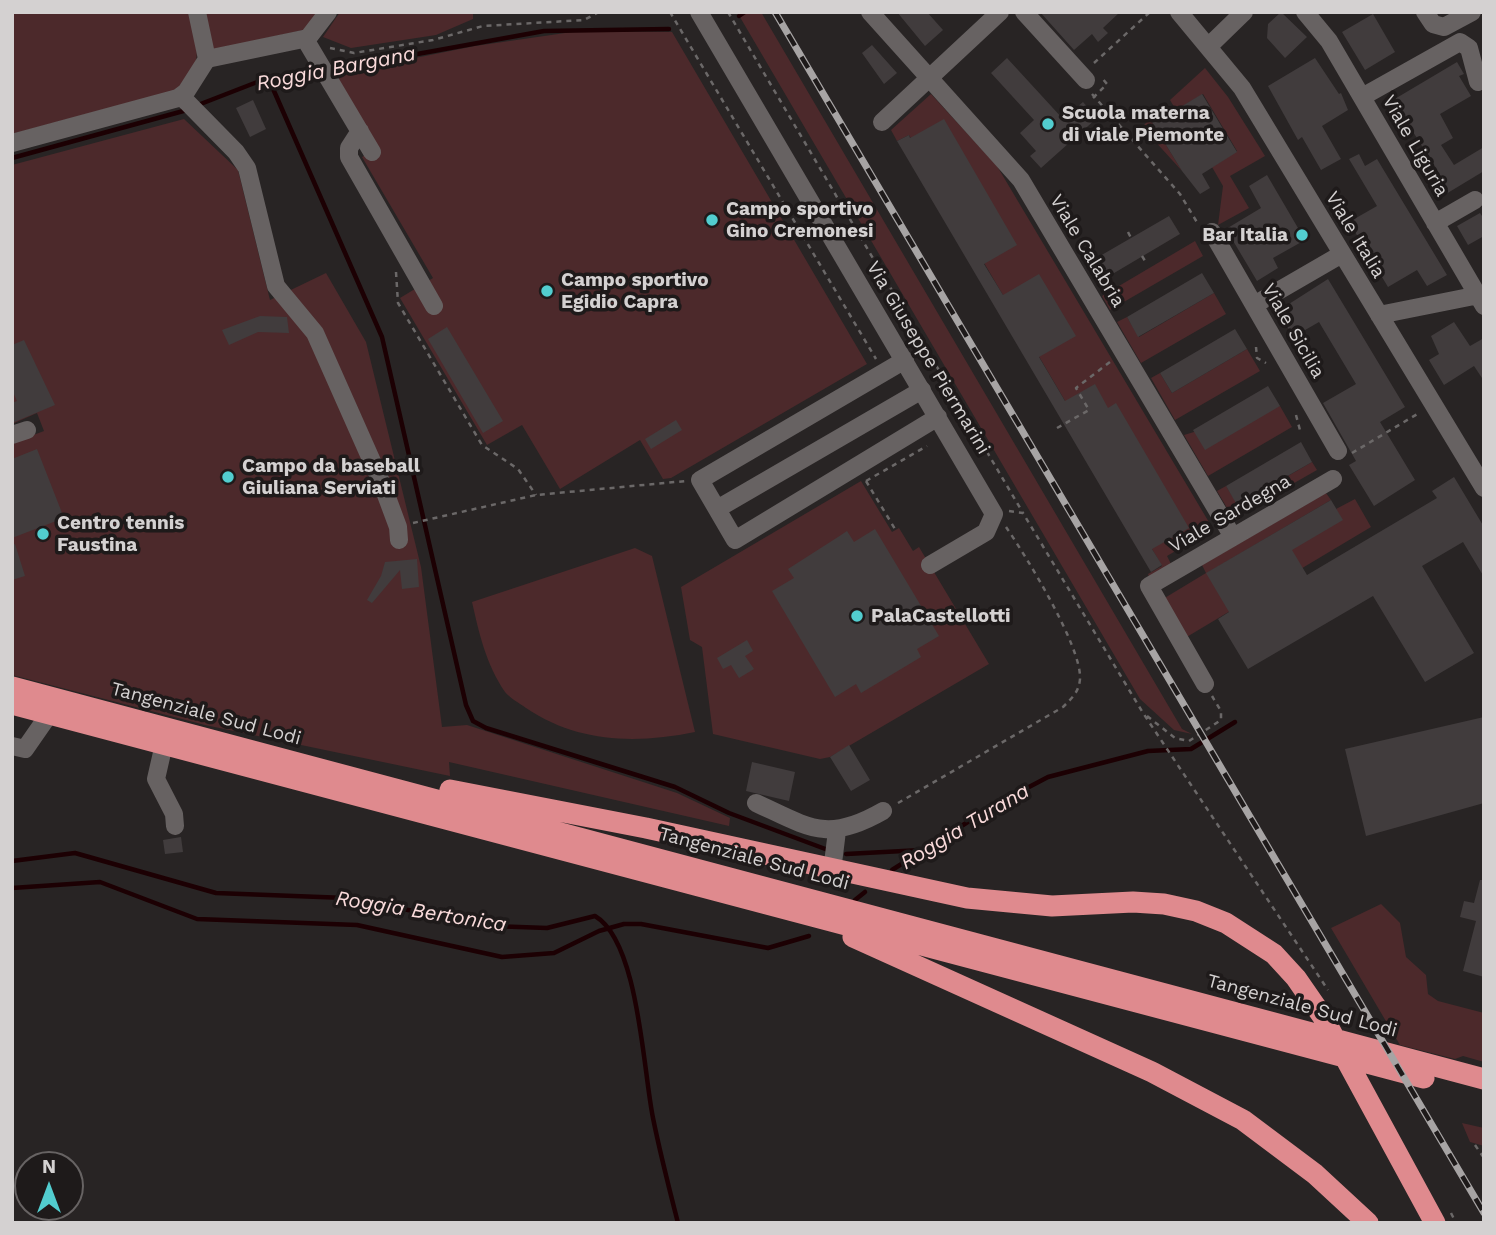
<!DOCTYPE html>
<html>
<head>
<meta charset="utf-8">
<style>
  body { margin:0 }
  #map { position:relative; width:1496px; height:1235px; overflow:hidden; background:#282424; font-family:"Work Sans",sans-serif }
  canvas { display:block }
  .frame { position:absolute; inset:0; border:14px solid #d4d1d1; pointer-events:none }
  .north { position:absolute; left:14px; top:1151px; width:70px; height:70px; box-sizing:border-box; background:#1e1a1a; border:2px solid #676363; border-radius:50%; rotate:0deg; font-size:19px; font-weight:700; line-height:28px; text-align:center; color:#d4d1d1 }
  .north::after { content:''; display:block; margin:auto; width:24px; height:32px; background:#52cdcf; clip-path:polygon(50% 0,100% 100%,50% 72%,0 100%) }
</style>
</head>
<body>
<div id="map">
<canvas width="1496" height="1235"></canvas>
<div class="frame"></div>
<div class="north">N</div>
</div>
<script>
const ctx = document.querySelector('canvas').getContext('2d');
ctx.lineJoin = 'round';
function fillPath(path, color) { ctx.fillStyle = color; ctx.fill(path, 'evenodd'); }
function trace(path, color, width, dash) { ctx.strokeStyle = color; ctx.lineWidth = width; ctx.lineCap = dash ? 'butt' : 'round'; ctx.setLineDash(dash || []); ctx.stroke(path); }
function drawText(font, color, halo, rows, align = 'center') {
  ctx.font = font + ' "Work Sans",sans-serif'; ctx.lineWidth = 7; ctx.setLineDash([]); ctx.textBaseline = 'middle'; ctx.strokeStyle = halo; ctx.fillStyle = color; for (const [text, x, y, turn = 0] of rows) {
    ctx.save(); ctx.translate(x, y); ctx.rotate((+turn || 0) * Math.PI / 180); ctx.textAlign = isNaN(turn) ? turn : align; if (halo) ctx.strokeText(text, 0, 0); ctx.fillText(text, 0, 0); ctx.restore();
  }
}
const green = new Path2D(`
  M 12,12 L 191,12 C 198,42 205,74 173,91 L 12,134 Z
  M 204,12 L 322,12 L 308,29 L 213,50 Z
  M 340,12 L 473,12 L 473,19 L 436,35 L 351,48 L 323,37 Z
  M 737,12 L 761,12 L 1182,729 L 1192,734 L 1174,730 L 1140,699 Z
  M 579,31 L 672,32 L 867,364 L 671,478 L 663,479 L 640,440 L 560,489 L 522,425 L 487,445 L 400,298 L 433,278 L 362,157 L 378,148 L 335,74 L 475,46 Z
  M 1205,68 L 1228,97 L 1265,156 L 1230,176 L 1249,208 L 1218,225 L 1223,186 L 1212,167 L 1237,151 L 1203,94 L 1176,110 L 1170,100 Z
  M 931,94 L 997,166 L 1213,529 L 1167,556 L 1171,564 L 1149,577 L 1148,574 L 1162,566 L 909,135 L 897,141 L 891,130 Z
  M 184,119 L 238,170 L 270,300 L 326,273 L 366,342 L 421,567 L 442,727 L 467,725 L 677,793 L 730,818 L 729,826 L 449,762 L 450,776 L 205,725 L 12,675 L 12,443 L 44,431 L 37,413 L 12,424 L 12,165 Z
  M 1150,119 L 1182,171 L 1142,127 Z
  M 1195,241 L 1203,256 L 1110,310 L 1102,296 Z
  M 1214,293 L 1226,314 L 1141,363 L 1117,322 L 1127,317 L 1139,337 Z
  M 1247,349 L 1260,371 L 1175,420 L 1151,378 L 1160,373 L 1172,393 Z
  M 1280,406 L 1292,427 L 1208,476 L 1184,435 Z
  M 1312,462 L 1317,470 L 1233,518 L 1217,491 L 1226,486 L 1238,505 Z
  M 861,481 L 892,532 L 899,528 L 913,551 L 919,547 L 989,664 L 830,757 L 820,759 L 713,734 L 702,647 L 690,640 L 681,587 Z
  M 1326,493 L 1331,500 L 1207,573 L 1342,520 L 1336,509 L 1355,499 L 1371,527 L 1185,638 L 1163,599 L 1206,573 L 1202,565 Z
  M 635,548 L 652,556 L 695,732 C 636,744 578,743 526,708 C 519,703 510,698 505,692 C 486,664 479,633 472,602 Z
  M 1381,904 L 1400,923 L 1406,957 L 1426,975 L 1428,994 L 1438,1001 L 1484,1013 L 1484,1062 L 1463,1056 L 1455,1059 L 1400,1045 L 1331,928 Z
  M 1462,1123 L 1484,1128 L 1484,1146 L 1470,1142 Z`);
const stream = new Path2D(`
  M 739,16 L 745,12
  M 329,70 L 544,31 L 669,29
  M 265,79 L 274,91 L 382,337 L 466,705 L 473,721 L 486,728 L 675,787 L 729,813 L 828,850
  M 198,105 L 265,79 L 320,72
  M 12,158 L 187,110
  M 846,854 L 922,850
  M 12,861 L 75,853 L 216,893 L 346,898 L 491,926 L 547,928 L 595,916 C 639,942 643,1070 653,1118 C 660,1153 669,1188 678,1223
  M 892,870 L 993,806 L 1048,777 L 1148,751 L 1191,749 L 1235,722
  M 12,888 L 100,882 L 197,919 L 357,925 L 502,957 L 554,953 L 599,931 L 624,924 L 641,924 L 768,948 L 809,936
  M 855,900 L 865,892`);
const building = new Path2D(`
  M 897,12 L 927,12 L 943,30 L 925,46 Z
  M 1040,12 L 1120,12 L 1103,28 L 1108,33 L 1098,42 L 1092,34 L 1074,50 Z
  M 1281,12 L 1307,37 L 1285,58 L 1267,38 L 1268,24 Z
  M 1373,14 L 1395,52 L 1365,70 L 1342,32 Z
  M 872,45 L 897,73 L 884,84 L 862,53 Z
  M 1007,58 L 1063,119 L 1083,102 L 1097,118 L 1041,168 L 1030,156 L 1036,151 L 1020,133 L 1034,120 L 991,73 Z
  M 1315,58 L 1339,94 L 1341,93 L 1348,110 L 1322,126 L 1341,159 L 1321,170 L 1302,137 L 1298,140 L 1268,86 Z
  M 1457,62 L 1464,74 L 1459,76 L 1471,96 L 1440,114 L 1453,138 L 1441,145 L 1454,165 L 1484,147 L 1484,171 L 1441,197 L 1428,175 L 1437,170 L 1393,100 Z
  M 1202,94 L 1237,152 L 1202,174 L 1210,188 L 1200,194 L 1182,171 L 1150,119 L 1160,110 L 1164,117 Z
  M 253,100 L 266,129 L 250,137 L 236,108 Z
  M 944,119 L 1017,245 L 984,264 L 1003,295 L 1039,274 L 1076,336 L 1039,357 L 1065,401 L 1095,384 L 1108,408 L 1116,403 L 1189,528 L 1152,549 L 1162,565 L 1151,572 L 897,141 L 909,135 L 910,138 Z
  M 1359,154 L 1365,166 L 1377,159 L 1447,275 L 1427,286 L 1417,270 L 1388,287 L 1349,222 L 1377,206 L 1349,159 Z
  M 1267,175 L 1305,240 L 1273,258 L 1278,268 L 1257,281 L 1226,229 L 1261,208 L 1249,186 Z
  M 1480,213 L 1484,219 L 1484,236 L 1468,245 L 1457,226 Z
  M 1169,216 L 1180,234 L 1104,279 L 1093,260 Z
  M 1202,273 L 1214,293 L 1138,337 L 1127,317 Z
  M 1328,279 L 1405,407 L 1380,422 L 1415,480 L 1374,506 L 1349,465 L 1356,461 L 1323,403 L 1356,384 L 1319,322 L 1293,337 L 1278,311 Z
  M 260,316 L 287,317 L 289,333 L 258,332 L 229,345 L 222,330 Z
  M 1454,322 L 1470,346 L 1484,338 L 1484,381 L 1474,366 L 1444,385 L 1429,360 L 1439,354 L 1431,336 Z
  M 447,327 L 503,421 L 483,433 L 428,339 Z
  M 1235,329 L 1247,349 L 1172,393 L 1160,373 Z
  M 24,340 L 55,405 L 12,423 L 12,403 L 17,401 L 12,390 L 12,345 Z
  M 1268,386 L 1280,406 L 1205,450 L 1193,430 Z
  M 676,420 L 682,430 L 651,449 L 645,439 Z
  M 1301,442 L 1312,462 L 1237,505 L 1226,486 Z
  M 37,449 L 64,518 L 12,538 L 12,459 Z
  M 1454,477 L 1484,527 L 1484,577 L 1463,542 L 1422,566 L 1474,653 L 1425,682 L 1373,596 L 1248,669 L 1218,619 L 1229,612 L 1206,573 L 1331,500 L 1343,520 L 1292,550 L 1307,575 L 1437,498 L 1432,491 Z
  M 875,529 L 939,636 L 917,649 L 921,657 L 861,693 L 856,684 L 835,697 L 772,591 L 794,578 L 788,569 L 838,537 L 847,531 L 854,542 Z
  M 15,544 L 25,576 L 12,580 L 12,545 Z
  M 417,559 L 419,587 L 402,589 L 400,570 L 372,603 L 367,600 L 381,576 L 385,562 Z
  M 747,640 L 753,651 L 745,656 L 754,669 L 739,678 L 731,665 L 723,669 L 717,658 Z
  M 1484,717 L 1484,803 L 1366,836 L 1345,749 Z
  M 849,745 L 870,780 L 851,791 L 830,757 Z
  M 752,762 L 795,772 L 789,801 L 746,791 Z
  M 181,837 L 183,852 L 165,854 L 163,840 Z
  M 1480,880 L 1484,880 L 1484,977 L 1463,971 L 1476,921 L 1460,917 L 1464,901 L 1474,903 Z`);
const path = new Path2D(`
  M 670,12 L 876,359
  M 728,12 L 1023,513
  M 330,48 L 354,53 L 433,40 L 483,26 L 584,20 L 599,12
  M 1094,63 L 1150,12
  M 1092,94 L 1180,194 L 1198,224
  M 1093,98 L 1107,84 L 1102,78
  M 1128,232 L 1131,238
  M 1142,256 L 1147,264
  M 396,272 L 398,303 L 482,445 L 518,469 L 536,495
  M 1256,347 L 1257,358 L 1266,363
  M 1296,415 L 1301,434
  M 1057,428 L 1089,410 L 1076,388 L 1110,362
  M 1352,453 L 1419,413
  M 866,481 L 895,529
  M 866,481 L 927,446
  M 1009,511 L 1023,513 L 1143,713 L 1328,990
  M 413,523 L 536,495 L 686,481
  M 1147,716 L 1175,738 L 1189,741 L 1221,720 L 1221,711 L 1212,696
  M 898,803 L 1063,707 C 1072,698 1079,692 1080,679 C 1082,647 1026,556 1006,527
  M 1475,1145 L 1484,1158
  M 1451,1213 L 1456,1223`);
const minor = new Path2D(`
  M 699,12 L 994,514 L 986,532 L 930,565
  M 870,12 L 1021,180 L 1233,537
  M 1024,12 L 1086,80
  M 1179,12 L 1242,88 L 1484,488
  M 1305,12 L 1329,41 L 1484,306
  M 1425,12 L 1433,24 L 1444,27 L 1472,12
  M 305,39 L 372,152
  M 1209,46 L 1244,12
  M 207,59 L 308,38 L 328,12
  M 181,96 L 236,152 L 247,168 L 276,286 L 315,333 L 382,484 L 398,527 L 399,540
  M 1362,97 L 1460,42 L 1469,48 L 1478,82
  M 882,122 L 1000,12
  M 360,131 L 349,148 L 349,157 L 434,306
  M 12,143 L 178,98 L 186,92 L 207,59 L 197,12
  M 1435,223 L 1475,200
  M 1212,232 L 1338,451
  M 1254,305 L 1342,254
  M 1379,315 L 1484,294
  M 905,360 L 700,480 L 735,540 L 938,417
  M 12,435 L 27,430
  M 717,509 L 922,390
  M 1205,684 L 1149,586 L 1333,479
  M 164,744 L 156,779 L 174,814 L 175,826
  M 12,746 L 25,749 L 50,713
  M 756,803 C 810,828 827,843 883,811
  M 832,871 L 837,831`);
const highway = new Path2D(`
  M 12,687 L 1484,1079
  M 12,704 L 1424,1078
  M 450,790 L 646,828 L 967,898 L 1052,906 L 1133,902 L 1164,904 L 1196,911 L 1226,923 L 1274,954 L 1296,978 L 1323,1017 L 1435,1223
  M 853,937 L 1152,1072 L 1243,1120 L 1315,1174 L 1368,1223`);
const rail = new Path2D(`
  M 775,12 L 1484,1213`);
const markers = [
  [1048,124,7,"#52cdcf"],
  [712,220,7,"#52cdcf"],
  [1302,235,7,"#52cdcf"],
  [547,291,7,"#52cdcf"],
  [228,477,7,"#52cdcf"],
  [43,534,7,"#52cdcf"],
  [857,616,7,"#52cdcf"]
];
const poiNames = [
  ["Scuola materna",1062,113],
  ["di viale Piemonte",1062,135],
  ["Campo sportivo",726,209],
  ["Gino Cremonesi",726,231],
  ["Bar Italia",1288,235,"right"],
  ["Campo sportivo",561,280],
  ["Egidio Capra",561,302],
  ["Campo da baseball",242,466],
  ["Giuliana Serviati",242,488],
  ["Centro tennis",57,523],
  ["Faustina",57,545],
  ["PalaCastellotti",871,616]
];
const streetNames = [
  ["Viale Liguria",1415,146,60],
  ["Viale Italia",1355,235,59],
  ["Viale Calabria",1087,251,59],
  ["Viale Sicilia",1293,331,60],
  ["Via Giuseppe Piermarini",928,358,59],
  ["Viale Sardegna",1230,514,-30],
  ["Tangenziale Sud Lodi",206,714,15],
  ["Tangenziale Sud Lodi",754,859,15],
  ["Tangenziale Sud Lodi",1302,1006,15]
];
const waterNames = [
  ["Roggia Bargana",336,69,-11],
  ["Roggia Turana",965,827,-31],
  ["Roggia Bertonica",421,912,9]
];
fillPath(green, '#4c292b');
trace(stream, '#1c0003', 4.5);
fillPath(building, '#413c3d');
trace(path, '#6b6868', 2.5, [5, 5]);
trace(minor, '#676262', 18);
trace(highway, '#df8a8e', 21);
trace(rail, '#a7a4a4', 7);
trace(rail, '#1e1a1a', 4.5, [13]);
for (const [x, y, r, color] of markers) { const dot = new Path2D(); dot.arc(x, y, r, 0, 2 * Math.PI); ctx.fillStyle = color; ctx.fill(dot); trace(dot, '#1e1a1a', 2.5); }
drawText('bold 19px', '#d4d1d1', '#1e1a1a', poiNames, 'left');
drawText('19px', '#d4d1d1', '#1e1a1a', streetNames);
drawText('italic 21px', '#fadbdb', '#1e1a1a', waterNames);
</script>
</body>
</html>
